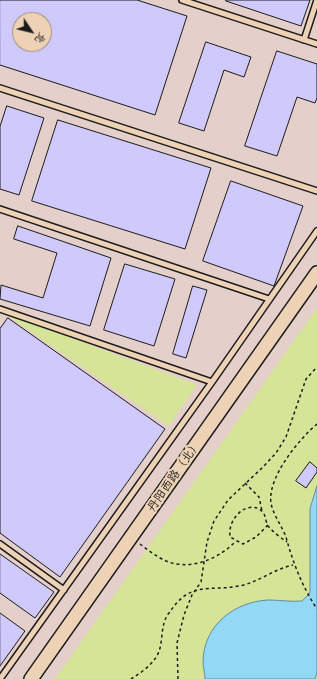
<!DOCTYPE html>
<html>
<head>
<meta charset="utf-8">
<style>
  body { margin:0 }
  #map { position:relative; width:317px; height:679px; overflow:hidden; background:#e5cfca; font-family:Mali,"LXGW WenKai TC",sans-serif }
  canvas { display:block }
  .north { position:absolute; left:12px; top:12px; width:40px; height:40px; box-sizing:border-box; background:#eed2b5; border:1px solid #9a8978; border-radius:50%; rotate:125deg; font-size:11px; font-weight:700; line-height:16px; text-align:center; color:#1c1c1c }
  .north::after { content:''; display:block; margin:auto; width:14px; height:18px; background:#1c1c1c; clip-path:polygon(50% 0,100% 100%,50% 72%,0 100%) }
</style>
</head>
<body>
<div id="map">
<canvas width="317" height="679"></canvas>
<div class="north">北</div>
</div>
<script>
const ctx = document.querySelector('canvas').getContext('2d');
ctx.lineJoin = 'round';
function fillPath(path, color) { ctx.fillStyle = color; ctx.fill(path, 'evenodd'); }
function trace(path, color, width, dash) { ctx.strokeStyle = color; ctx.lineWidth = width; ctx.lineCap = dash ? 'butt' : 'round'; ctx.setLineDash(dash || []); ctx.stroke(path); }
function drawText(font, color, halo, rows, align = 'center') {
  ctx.font = font + ' Mali,"LXGW WenKai TC",sans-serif'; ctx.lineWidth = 4; ctx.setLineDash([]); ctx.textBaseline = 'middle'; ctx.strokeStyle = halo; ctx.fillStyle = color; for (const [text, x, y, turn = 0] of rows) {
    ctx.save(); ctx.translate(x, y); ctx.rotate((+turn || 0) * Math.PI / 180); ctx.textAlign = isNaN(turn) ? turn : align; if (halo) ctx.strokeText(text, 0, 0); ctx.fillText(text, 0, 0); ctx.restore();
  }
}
const green = new Path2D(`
  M 317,308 L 317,679 L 55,679 Z
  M 11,315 L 197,385 L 169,426 L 9,317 Z`);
const water = new Path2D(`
  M 317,486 L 317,672 L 315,679 L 205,679 C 205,673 203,667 203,661 C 204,625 234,602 268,600 C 280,600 291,602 302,601 L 310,593 L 310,509 Z`);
const building = new Path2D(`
  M 0,0 L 137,0 L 187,16 L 155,115 L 0,65 ZM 20,20 L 44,20 L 44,44 L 20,44 Z
  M 226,0 L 310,0 L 301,26 L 226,1 Z
  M 206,42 L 251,57 L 244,77 L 224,70 L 204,131 L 179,123 Z
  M 277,51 L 317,64 L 317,98 L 315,103 L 297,97 L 277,156 L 245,146 Z
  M 7,106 L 44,118 L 19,195 L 0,189 L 0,127 Z
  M 58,120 L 211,168 L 185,249 L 32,201 Z
  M 231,181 L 303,206 L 274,286 L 203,261 Z
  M 18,226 L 111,258 L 90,326 L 0,299 L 1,285 L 43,298 L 57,253 L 14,239 Z
  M 125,264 L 175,279 L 154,346 L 104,330 Z
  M 193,286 L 207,290 L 186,358 L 173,354 Z
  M 8,318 L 165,429 L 60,577 L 0,533 L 0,329 Z
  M 310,462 L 317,468 L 317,472 L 306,488 L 296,481 Z
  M 0,554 L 54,592 L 35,618 L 0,593 Z
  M 0,613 L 25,631 L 0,666 Z`);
const path = new Path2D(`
  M 317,424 C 299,439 267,478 271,503 C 273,515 282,526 286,537 C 293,563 302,586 317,609
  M 245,483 L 259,497 L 262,511
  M 268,525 L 256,537 L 243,544 L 230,537 C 229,528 232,520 238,514 C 245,506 258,504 264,514 C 266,518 266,523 268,526 C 273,532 281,538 287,542
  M 140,544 C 148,550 157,557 166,561 C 190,571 219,559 236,541
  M 131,679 C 142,672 157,662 160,648 C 163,636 161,623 169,613 C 191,580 208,592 239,586 C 257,583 274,569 293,565
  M 178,679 L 177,643 L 184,615 L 192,595 L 201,582 L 207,542 L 214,521 L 228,500 L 263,467 L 276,453 L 286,437 L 306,379 L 317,367`);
const service = new Path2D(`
  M 182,0 L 317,44
  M 304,40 L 317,0
  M 0,88 L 317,191
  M 0,209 L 269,299
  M 0,309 L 212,382
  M 0,544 L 64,590
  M 0,679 L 212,382 L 317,231`);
const tertiary = new Path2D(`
  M 31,679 L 317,273`);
const streetNames = [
  ["丹阳西路（北）",174,476,-55]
];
fillPath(green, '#d5e497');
fillPath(water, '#93d8f5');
trace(water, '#638d9e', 1);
fillPath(building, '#cfc9fc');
trace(building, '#1c1c1c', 1);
trace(service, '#1c1c1c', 8);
trace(tertiary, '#1c1c1c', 16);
trace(path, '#1c1c1c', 1.5, [3, 3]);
trace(service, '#eed2b5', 5);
trace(tertiary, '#eed2b5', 13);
drawText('12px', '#1c1c1c', '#eed2b5', streetNames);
</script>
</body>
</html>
